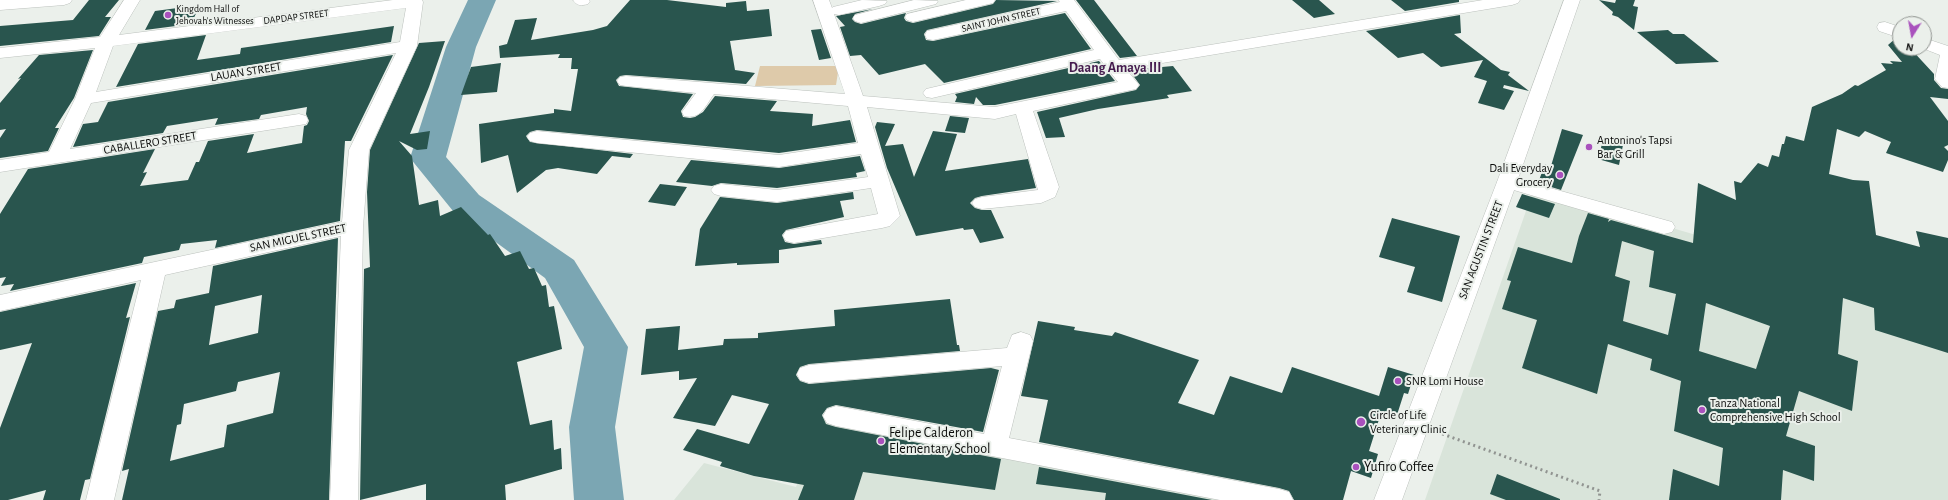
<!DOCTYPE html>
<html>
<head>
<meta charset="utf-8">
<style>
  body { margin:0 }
  #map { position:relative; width:1948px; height:500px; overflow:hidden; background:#ebf0eb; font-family:"Alegreya Sans",sans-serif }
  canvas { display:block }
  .north { position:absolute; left:1892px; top:16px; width:40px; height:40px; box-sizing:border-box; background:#ebf0eb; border:1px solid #919591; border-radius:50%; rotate:191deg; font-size:11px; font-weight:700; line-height:16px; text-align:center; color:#0b0c0b }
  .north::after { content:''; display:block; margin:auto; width:14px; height:18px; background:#a951bd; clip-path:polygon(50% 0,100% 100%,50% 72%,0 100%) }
</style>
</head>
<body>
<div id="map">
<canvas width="1948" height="500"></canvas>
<div class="north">N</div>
</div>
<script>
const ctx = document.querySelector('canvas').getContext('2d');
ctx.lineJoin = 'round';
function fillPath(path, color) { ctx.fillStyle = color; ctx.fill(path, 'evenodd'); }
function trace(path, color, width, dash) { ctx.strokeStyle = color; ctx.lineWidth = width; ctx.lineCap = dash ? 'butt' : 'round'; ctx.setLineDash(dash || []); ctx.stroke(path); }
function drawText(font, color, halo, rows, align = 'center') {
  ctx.font = font + ' "Alegreya Sans",sans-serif'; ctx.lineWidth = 4; ctx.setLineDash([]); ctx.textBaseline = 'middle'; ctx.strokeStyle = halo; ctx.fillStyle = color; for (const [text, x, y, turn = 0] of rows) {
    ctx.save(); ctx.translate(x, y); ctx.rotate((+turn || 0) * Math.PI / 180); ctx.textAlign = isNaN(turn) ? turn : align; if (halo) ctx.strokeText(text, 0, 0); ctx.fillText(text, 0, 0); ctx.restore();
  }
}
const built = new Path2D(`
  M 1534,188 L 1948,308 L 1948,500 L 1425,500 Z
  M 823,418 L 1274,500 L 674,500 L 704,463 L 796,487 Z`);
const green = new Path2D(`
  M 760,66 L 839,66 L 836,85 L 755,86 Z`);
const river = new Path2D(`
  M 468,0 L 496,0 L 476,47 L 446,157 L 479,195 L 574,260 L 628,347 L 615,427 L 624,500 L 574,500 L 569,427 L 584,347 L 545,278 L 453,211 L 410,158 L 446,47 Z`);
const building = new Path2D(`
  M 89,0 L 119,0 L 105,17 L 111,17 L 99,36 L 0,46 L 0,26 L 73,20 Z
  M 630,0 L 667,0 L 726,7 L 726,3 L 746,1 L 747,11 L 769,9 L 772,36 L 730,41 L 735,70 L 755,73 L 746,84 L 626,75 L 620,76 L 616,80 L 619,86 L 693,94 L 681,111 L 683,117 L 690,118 L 695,117 L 703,112 L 715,96 L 777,101 L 770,111 L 813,114 L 812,126 L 850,120 L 856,142 L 779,153 L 537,130 L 530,132 L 526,136 L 530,142 L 633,154 L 630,158 L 612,156 L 597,174 L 558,168 L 546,170 L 517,193 L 508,155 L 481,163 L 479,124 L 554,113 L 554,109 L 571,111 L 578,69 L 571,69 L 572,58 L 558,58 L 560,54 L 500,58 L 499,46 L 507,44 L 515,20 L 537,18 L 531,40 L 593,30 L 607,26 Z
  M 996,0 L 1057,1 L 927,30 L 924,34 L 926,40 L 933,41 L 1065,13 L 1091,49 L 944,83 L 925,64 L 879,75 L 861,55 L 850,56 L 840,27 L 845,26 L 836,16 L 873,9 L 855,14 L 852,19 L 855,22 L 861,24 L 906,13 L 904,18 L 906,21 L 913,23 L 993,4 Z
  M 1076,0 L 1094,0 L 1137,56 L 1120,58 Z
  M 1292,0 L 1319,0 L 1335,14 L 1314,18 Z
  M 1391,0 L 1459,0 L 1459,2 L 1405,11 Z
  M 1599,0 L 1615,3 L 1616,0 L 1635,0 L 1633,6 L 1638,7 L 1634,30 L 1618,17 L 1612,15 L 1613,12 Z
  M 200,5 L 191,24 L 145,30 L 155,11 Z
  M 1460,15 L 1461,33 L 1454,34 L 1501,70 L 1510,72 L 1508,75 L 1529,91 L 1504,85 L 1503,88 L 1514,91 L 1504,110 L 1478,103 L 1487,81 L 1474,77 L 1483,60 L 1441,67 L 1423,53 L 1398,58 L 1366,31 Z
  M 394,26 L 391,42 L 116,87 L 138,44 L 206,35 L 197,60 L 240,54 L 241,48 Z
  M 821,29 L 831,58 L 819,60 L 811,30 Z
  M 1668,30 L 1673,34 L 1684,34 L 1719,62 L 1676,64 L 1637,32 Z
  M 1896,38 L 1900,39 L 1900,48 L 1910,48 L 1934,74 L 1934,80 L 1941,88 L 1948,89 L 1948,99 L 1930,97 L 1948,121 L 1948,145 L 1944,147 L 1948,151 L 1948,160 L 1943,172 L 1886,153 L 1891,142 L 1865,131 L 1859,137 L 1837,129 L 1829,174 L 1853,180 L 1869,181 L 1876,235 L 1920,247 L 1916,231 L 1948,238 L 1948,353 L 1875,330 L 1874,308 L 1843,298 L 1838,354 L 1858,361 L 1852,411 L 1799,391 L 1786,436 L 1815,446 L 1814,481 L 1783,470 L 1781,500 L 1669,500 L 1673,469 L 1719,486 L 1723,448 L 1674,431 L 1681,381 L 1650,370 L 1652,359 L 1608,344 L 1597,394 L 1522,368 L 1537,320 L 1502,309 L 1511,281 L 1507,280 L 1518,247 L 1572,263 L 1579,236 L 1588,213 L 1609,219 L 1608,222 L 1611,220 L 1693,243 L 1698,183 L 1736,200 L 1734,181 L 1741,183 L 1758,163 L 1768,167 L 1772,155 L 1779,157 L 1782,144 L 1784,144 L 1786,136 L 1804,141 L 1812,107 L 1842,94 L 1855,85 L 1858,86 L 1886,70 L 1881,63 L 1893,64 L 1890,61 L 1902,62 L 1888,45 ZM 1622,241 L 1654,251 L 1649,287 L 1676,294 L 1668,335 L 1623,321 L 1630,281 L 1615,276 ZM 1706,303 L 1770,326 L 1756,369 L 1699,351 Z
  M 445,41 L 429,87 L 410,134 L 430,131 L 427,149 L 417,150 L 399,141 L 412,156 L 419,205 L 438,200 L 440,216 L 461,207 L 488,235 L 490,234 L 505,256 L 520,251 L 529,269 L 534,268 L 542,286 L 546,285 L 549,307 L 554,306 L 562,349 L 517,362 L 530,425 L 552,420 L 554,450 L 561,448 L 562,469 L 505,485 L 506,500 L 426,500 L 426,484 L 360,500 L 364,269 L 370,267 L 367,192 L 370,150 L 419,43 Z
  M 93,50 L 74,98 L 55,128 L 59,128 L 48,151 L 0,158 L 0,138 L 6,129 L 0,130 L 0,103 L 21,78 L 18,79 L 39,55 Z
  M 393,55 L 351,141 L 345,141 L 340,221 L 215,248 L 217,240 L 181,244 L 179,250 L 144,257 L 142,263 L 10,291 L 14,284 L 1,286 L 6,277 L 0,278 L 0,214 L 28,169 L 155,149 L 143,173 L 147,172 L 140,186 L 188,180 L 196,162 L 199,162 L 208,141 L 254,134 L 247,153 L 302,143 L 304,126 L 307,125 L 309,121 L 306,114 L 307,107 L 261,115 L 259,119 L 215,125 L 218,118 L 167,126 L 163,133 L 73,147 L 83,124 L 98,122 L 108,102 Z
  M 1099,61 L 1115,81 L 995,105 L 983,105 L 976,97 L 974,104 L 955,102 L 957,97 L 955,94 Z
  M 501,63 L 497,92 L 461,95 L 471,67 Z
  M 1173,66 L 1192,91 L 1167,95 L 1169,98 L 1098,109 L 1059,118 L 1065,137 L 1046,138 L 1037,112 L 1136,90 L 1140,85 L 1129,70 Z
  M 950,116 L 969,118 L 965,133 L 945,131 Z
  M 877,122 L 895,124 L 885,146 L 903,144 L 914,177 L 933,131 L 957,134 L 945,171 L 1028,159 L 1036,188 L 982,196 L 975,198 L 970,203 L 975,208 L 982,210 L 991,210 L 1004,238 L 980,243 L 973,229 L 964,230 L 963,228 L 916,236 L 887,168 L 875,127 Z
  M 1562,129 L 1583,135 L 1561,190 L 1538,183 L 1545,164 L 1551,166 Z
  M 1603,140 L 1623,145 L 1619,165 L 1598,159 Z
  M 860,156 L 865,171 L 856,173 L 857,177 L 777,188 L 721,183 L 712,186 L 676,182 L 691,160 L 779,168 Z
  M 660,184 L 687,187 L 675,206 L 648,202 Z
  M 853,192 L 854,199 L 840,201 L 844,217 L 786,230 L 782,235 L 785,242 L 794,244 L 821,240 L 822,244 L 779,250 L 779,263 L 737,265 L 737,263 L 695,266 L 700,229 L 720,197 L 777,203 Z
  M 1522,194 L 1555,204 L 1549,218 L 1516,207 Z
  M 1392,218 L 1460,236 L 1442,302 L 1407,292 L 1415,267 L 1379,257 Z
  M 338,238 L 329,500 L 122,500 L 129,469 L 122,471 L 158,311 L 174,308 L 176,300 L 209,293 L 213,266 ZM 262,295 L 258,333 L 209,345 L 215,306 ZM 280,372 L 273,413 L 227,425 L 224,447 L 170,461 L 177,425 L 181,424 L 184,404 L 236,391 L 238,382 Z
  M 136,283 L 126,318 L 130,317 L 90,479 L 85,480 L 80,500 L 43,500 L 46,490 L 8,500 L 0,500 L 0,428 L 32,343 L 0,350 L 0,312 Z
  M 950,299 L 957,345 L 959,345 L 960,351 L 809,364 L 800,367 L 796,375 L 800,381 L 809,384 L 991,368 L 999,370 L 983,432 L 836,405 L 827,408 L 822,415 L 826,424 L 836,427 L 1001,459 L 995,490 L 863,472 L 854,500 L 798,500 L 804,485 L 754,476 L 720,466 L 722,462 L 683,450 L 697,429 L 749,444 L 769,404 L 732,395 L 715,426 L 673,418 L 697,378 L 679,380 L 679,371 L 641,375 L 646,329 L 680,326 L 678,350 L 723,345 L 724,339 L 758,338 L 758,333 L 835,326 L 834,310 Z
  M 1038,321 L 1075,327 L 1074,330 L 1112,336 L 1115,332 L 1199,360 L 1178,403 L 1214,415 L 1230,376 L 1282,393 L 1292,367 L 1379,396 L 1388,367 L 1414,375 L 1408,394 L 1404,393 L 1396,418 L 1381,413 L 1369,451 L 1378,454 L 1371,478 L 1351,471 L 1343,500 L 1294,500 L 1289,491 L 1279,488 L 1039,442 L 1048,400 L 1021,396 Z
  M 1039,467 L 1212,500 L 1105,500 L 1106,493 L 1036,484 Z
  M 1497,474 L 1560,499 L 1560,500 L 1506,500 L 1490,494 Z`);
const path = new Path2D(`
  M 1437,432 L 1600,491 L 1599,500`);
const street = new Path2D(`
  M 0,0 L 72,0 L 70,3 L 64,5 L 0,10 Z
  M 124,0 L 140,0 L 119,35 L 393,0 L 422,0 L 423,2 L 417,46 L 369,150 L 363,227 L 358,500 L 330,500 L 341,236 L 165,275 L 114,500 L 86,500 L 141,280 L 0,311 L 0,295 L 342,222 L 349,150 L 396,53 L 91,103 L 70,149 L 299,114 L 306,116 L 308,120 L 306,124 L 0,172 L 0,160 L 49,152 L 75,99 L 95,48 L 0,58 L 0,48 L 100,37 ZM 406,8 L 400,42 L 96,92 L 113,46 Z
  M 573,0 L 589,0 L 590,1 L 588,4 C 581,6 577,6 573,0 Z
  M 813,0 L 829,0 L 832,8 L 833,7 L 862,0 L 887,1 L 885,4 L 879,6 L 839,15 L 834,14 L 863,96 L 995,107 L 1118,82 L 1100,59 L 932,98 L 926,97 L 923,93 L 926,89 L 1094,50 L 1066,11 L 933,40 L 927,39 L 925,35 L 927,31 L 1060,2 L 1058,0 L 1074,0 L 1119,60 L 1483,0 L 1520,0 L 1518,3 L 1512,5 L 1126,69 L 1139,85 L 1136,89 L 1033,111 L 1059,187 L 1055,197 L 1041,203 L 982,209 L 975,207 L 972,203 L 975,199 L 982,197 L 1038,190 L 1016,114 L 995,119 L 867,107 L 900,216 L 890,226 L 882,228 L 794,243 L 786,241 L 783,236 L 786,231 L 878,214 L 871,188 L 777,202 L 721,196 L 714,194 L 711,190 L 714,186 L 721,184 L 777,190 L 868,177 L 861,154 L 779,167 L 537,143 L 530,141 L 527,137 L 530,133 L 537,131 L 779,155 L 858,143 L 848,106 L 714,94 C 705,106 701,120 684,116 L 682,112 L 696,93 L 626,86 L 620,85 L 617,81 L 620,77 L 626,76 L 845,94 Z
  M 914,0 L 938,1 L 936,4 L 861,23 L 855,21 L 853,18 L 855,15 Z
  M 966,0 L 995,0 L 993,3 L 913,22 L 907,20 L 905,17 L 907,14 Z
  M 1885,22 L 1900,27 L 1900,38 L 1879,31 L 1877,27 L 1879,23 Z
  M 1924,38 L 1948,46 L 1948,88 L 1942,87 L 1935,79 L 1940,55 L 1922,48 L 1924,48 Z
  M 1507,176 L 1672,222 L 1675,227 L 1672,232 L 1664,234 L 1500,186 L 1497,182 L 1500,178 Z
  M 1021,332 L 1030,335 L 1033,341 L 1009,438 L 1279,489 L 1289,492 L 1293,500 L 1220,500 L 836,426 L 827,423 L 823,416 L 827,409 L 836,406 L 984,434 L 1002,366 L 809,383 L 800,380 L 797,374 L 800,368 L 809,365 L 1007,348 L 1012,335 Z`);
const secondary = new Path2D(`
  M 1564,0 L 1580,0 L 1517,182 L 1402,500 L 1374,500 L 1497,182 Z`);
const markers = [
  [168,15,4,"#a951bd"],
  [1589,147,4,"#a951bd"],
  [1560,175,4,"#a951bd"],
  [1398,381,4,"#a951bd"],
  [1702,410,4,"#a951bd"],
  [1361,422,5,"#a951bd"],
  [881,441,4,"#a951bd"],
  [1356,467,4,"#a951bd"]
];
const farPoinames = [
  ["Kingdom Hall of",176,9],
  ["Jehovah's Witnesses",176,21]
];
const farStreetnames = [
  ["DAPDAP STREET",296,17,-7],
  ["SAINT JOHN STREET",1001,20,-13]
];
const streetNames = [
  ["LAUAN STREET",246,72,-9],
  ["CABALLERO STREET",150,143,-9],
  ["SAN MIGUEL STREET",298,238,-12],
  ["SAN AGUSTIN STREET",1481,250,-69]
];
const poiNames = [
  ["Antonino's Tapsi",1597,140],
  ["Bar & Grill",1597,154],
  ["Dali Everyday",1552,168,"right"],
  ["Grocery",1552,182,"right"],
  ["SNR Lomi House",1406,381],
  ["Tanza National",1710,403],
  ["Comprehensive High School",1710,417],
  ["Circle of Life",1370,415],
  ["Veterinary Clinic",1370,429]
];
const quarterNames = [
  ["Daang Amaya III",1115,68]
];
const nearPoinames = [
  ["Felipe Calderon",889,433],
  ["Elementary School",889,449],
  ["Yufiro Coffee",1364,467]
];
fillPath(built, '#d9e4da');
fillPath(green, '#decaaa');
fillPath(river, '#7ba6b3');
fillPath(building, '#29554e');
trace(street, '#bcc1bd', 1);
trace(secondary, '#bcc1bd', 1);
trace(path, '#919491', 3, [2, 3.5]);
fillPath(street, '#fff');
fillPath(secondary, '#fff');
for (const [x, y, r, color] of markers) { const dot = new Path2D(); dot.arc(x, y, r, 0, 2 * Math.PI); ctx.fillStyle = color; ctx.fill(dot); trace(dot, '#ebf0eb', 1.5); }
drawText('10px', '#0b0c0b', '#ebf0eb', farPoinames, 'left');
drawText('10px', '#0b0c0b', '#ebf0eb', farStreetnames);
drawText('12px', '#0b0c0b', '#ebf0eb', streetNames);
drawText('12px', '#0b0c0b', '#ebf0eb', poiNames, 'left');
drawText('bold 14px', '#441a4d', '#ebf0eb', quarterNames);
drawText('14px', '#0b0c0b', '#ebf0eb', nearPoinames, 'left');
</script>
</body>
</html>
